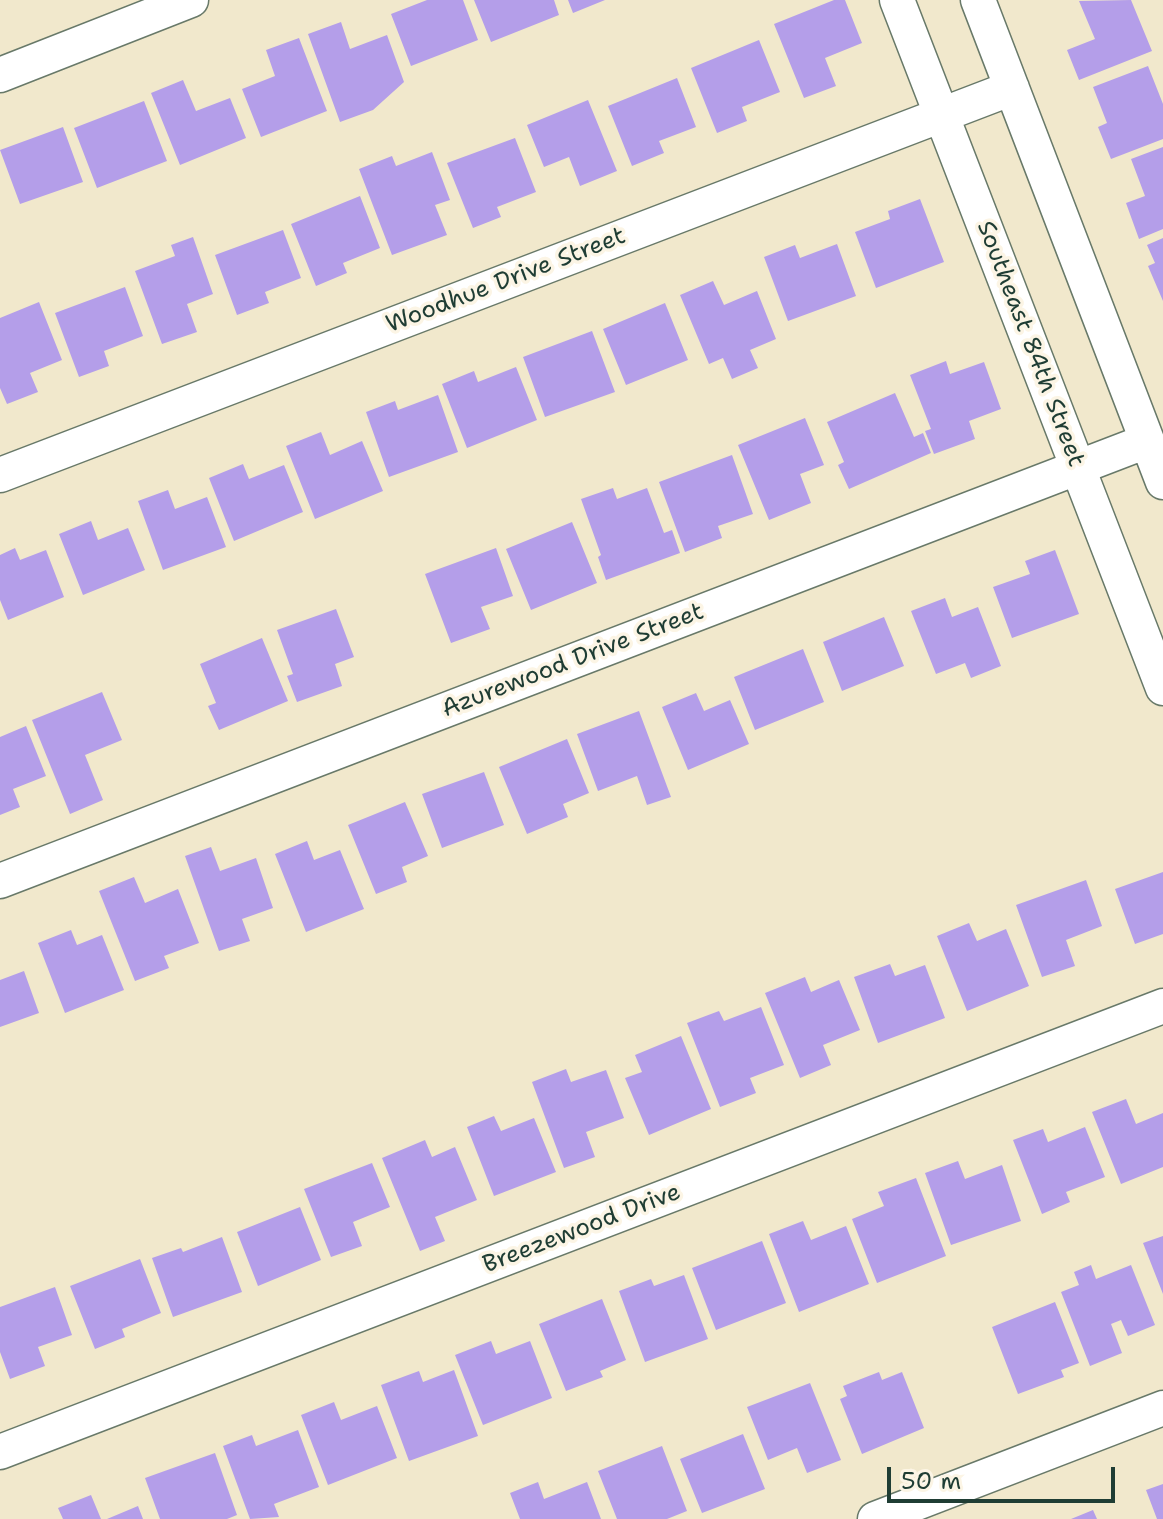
<!DOCTYPE html>
<html>
<head>
<meta charset="utf-8">
<style>
  body { margin:0 }
  #map { position:relative; width:1163px; height:1519px; overflow:hidden; background:#f1e8cc; font-family:"Shantell Sans",sans-serif }
  canvas { display:block }
  .scale { position:absolute; left:887px; top:1467px; width:228px; height:36px; box-sizing:border-box; border:4px solid #1f3d34; border-top:0; padding-left:10px; font-size:24px; line-height:28px; white-space:nowrap; color:#1f3d34; -webkit-text-stroke:6px #fcf5e5; paint-order:stroke }
</style>
</head>
<body>
<div id="map">
<canvas width="1163" height="1519"></canvas>
<div class="scale">50 m</div>
</div>
<script>
const ctx = document.querySelector('canvas').getContext('2d');
ctx.lineJoin = 'round';
function fillPath(path, color) { ctx.fillStyle = color; ctx.fill(path, 'evenodd'); }
function trace(path, color, width, dash) { ctx.strokeStyle = color; ctx.lineWidth = width; ctx.lineCap = dash ? 'butt' : 'round'; ctx.setLineDash(dash || []); ctx.stroke(path); }
function drawText(font, color, halo, rows, align = 'center') {
  ctx.font = font + ' "Shantell Sans",sans-serif'; ctx.lineWidth = 7; ctx.setLineDash([]); ctx.textBaseline = 'middle'; ctx.strokeStyle = halo; ctx.fillStyle = color; for (const [text, x, y, turn = 0] of rows) {
    ctx.save(); ctx.translate(x, y); ctx.rotate((+turn || 0) * Math.PI / 180); ctx.textAlign = isNaN(turn) ? turn : align; if (halo) ctx.strokeText(text, 0, 0); ctx.fillText(text, 0, 0); ctx.restore();
  }
}
const building = new Path2D(`
  M 427,0 L 463,0 L 478,40 L 411,66 L 391,14 Z
  M 474,0 L 554,0 L 559,15 L 491,42 Z
  M 568,0 L 605,0 L 573,13 Z
  M 834,0 L 845,0 L 862,43 L 825,58 L 836,86 L 804,98 L 774,24 Z
  M 1131,0 L 1152,51 L 1079,80 L 1067,50 L 1095,39 L 1079,1 Z
  M 341,22 L 350,49 L 387,35 L 404,82 L 373,110 L 340,122 L 308,34 Z
  M 299,38 L 327,111 L 261,137 L 242,89 L 275,76 L 266,50 Z
  M 759,40 L 780,92 L 742,107 L 747,121 L 717,133 L 691,68 Z
  M 1148,66 L 1163,104 L 1163,139 L 1111,159 L 1098,127 L 1107,123 L 1093,87 Z
  M 677,78 L 696,127 L 659,141 L 664,153 L 632,166 L 608,106 Z
  M 183,80 L 196,111 L 230,98 L 246,138 L 180,165 L 151,93 Z
  M 588,100 L 617,171 L 580,186 L 569,157 L 544,167 L 527,125 Z
  M 144,101 L 167,161 L 97,188 L 74,128 Z
  M 63,127 L 83,182 L 20,204 L 0,150 Z
  M 515,138 L 536,192 L 497,207 L 501,217 L 473,228 L 447,163 Z
  M 1163,147 L 1163,229 L 1139,239 L 1126,203 L 1145,196 L 1131,159 Z
  M 432,152 L 450,200 L 435,205 L 447,235 L 392,255 L 359,169 L 392,156 L 396,166 Z
  M 360,196 L 380,248 L 343,263 L 347,273 L 316,286 L 291,224 Z
  M 920,199 L 944,262 L 876,288 L 855,232 L 890,219 L 888,211 Z
  M 283,230 L 301,278 L 265,292 L 269,303 L 237,315 L 215,255 Z
  M 193,237 L 213,294 L 187,304 L 197,332 L 162,344 L 135,271 L 175,256 L 171,245 Z
  M 1163,238 L 1163,301 L 1148,266 L 1155,263 L 1147,245 Z
  M 837,244 L 856,296 L 788,321 L 764,257 L 795,245 L 800,258 Z
  M 713,281 L 724,305 L 757,291 L 776,339 L 750,350 L 758,368 L 732,379 L 723,358 L 709,364 L 680,295 Z
  M 125,287 L 143,336 L 104,351 L 109,366 L 79,377 L 55,313 Z
  M 39,302 L 62,360 L 30,373 L 38,392 L 7,404 L 0,388 L 0,318 Z
  M 665,303 L 688,360 L 626,385 L 603,329 Z
  M 592,331 L 615,392 L 545,417 L 523,357 Z
  M 946,361 L 950,374 L 984,362 L 1001,409 L 969,421 L 975,439 L 934,454 L 925,431 L 931,429 L 910,375 Z
  M 516,367 L 537,420 L 467,448 L 442,384 L 474,371 L 478,382 Z
  M 895,393 L 914,437 L 923,433 L 931,453 L 849,489 L 838,465 L 844,462 L 827,422 Z
  M 438,395 L 458,452 L 389,477 L 366,412 L 395,401 L 398,410 Z
  M 805,418 L 824,465 L 800,474 L 811,503 L 769,520 L 738,445 Z
  M 321,432 L 330,455 L 362,441 L 383,491 L 315,519 L 286,446 Z
  M 732,455 L 753,514 L 718,526 L 722,538 L 685,552 L 659,482 Z
  M 243,464 L 249,479 L 284,465 L 303,512 L 234,541 L 209,478 Z
  M 613,488 L 617,499 L 647,488 L 664,533 L 672,530 L 680,553 L 606,580 L 598,557 L 601,555 L 581,499 Z
  M 168,490 L 175,509 L 207,497 L 226,547 L 163,570 L 138,501 Z
  M 91,521 L 98,540 L 128,528 L 145,570 L 83,595 L 59,534 Z
  M 572,522 L 597,583 L 531,610 L 506,549 Z
  M 15,548 L 20,560 L 46,550 L 64,597 L 8,620 L 0,600 L 0,555 Z
  M 496,548 L 513,596 L 481,607 L 490,629 L 451,643 L 425,574 Z
  M 1055,550 L 1079,614 L 1012,638 L 993,587 L 1030,574 L 1025,561 Z
  M 945,598 L 952,617 L 978,607 L 1001,666 L 971,678 L 965,663 L 936,674 L 911,611 Z
  M 336,609 L 354,657 L 335,664 L 342,686 L 297,702 L 287,676 L 293,674 L 277,630 Z
  M 884,617 L 904,666 L 842,691 L 823,642 Z
  M 262,638 L 288,701 L 219,730 L 208,706 L 216,703 L 200,664 Z
  M 803,649 L 824,702 L 755,730 L 734,677 Z
  M 102,692 L 122,740 L 85,755 L 103,800 L 70,814 L 32,720 Z
  M 696,693 L 704,711 L 730,700 L 749,744 L 688,770 L 662,707 Z
  M 639,711 L 671,797 L 647,805 L 637,776 L 598,791 L 577,734 Z
  M 26,726 L 46,776 L 13,789 L 20,807 L 0,815 L 0,737 Z
  M 567,739 L 589,793 L 563,804 L 568,817 L 527,834 L 499,767 Z
  M 484,772 L 504,825 L 442,848 L 422,794 Z
  M 405,802 L 428,856 L 402,867 L 407,882 L 376,894 L 348,825 Z
  M 307,841 L 314,860 L 340,850 L 364,909 L 306,932 L 275,854 Z
  M 211,847 L 220,871 L 256,858 L 273,908 L 242,919 L 250,941 L 219,951 L 185,856 Z
  M 1163,872 L 1163,934 L 1135,944 L 1115,889 Z
  M 134,877 L 145,903 L 178,889 L 199,943 L 164,956 L 169,968 L 135,981 L 99,891 Z
  M 1086,880 L 1102,926 L 1066,940 L 1075,966 L 1042,977 L 1016,905 Z
  M 969,923 L 977,941 L 1006,929 L 1029,986 L 967,1011 L 937,936 Z
  M 71,930 L 77,945 L 102,935 L 124,990 L 65,1013 L 38,943 Z
  M 890,964 L 895,976 L 925,965 L 945,1018 L 878,1043 L 854,977 Z
  M 24,971 L 39,1013 L 0,1027 L 0,980 Z
  M 805,977 L 811,992 L 839,980 L 860,1030 L 823,1045 L 831,1065 L 800,1078 L 765,993 Z
  M 761,1007 L 784,1065 L 750,1078 L 756,1093 L 720,1107 L 687,1023 L 719,1011 L 724,1021 Z
  M 681,1036 L 711,1109 L 649,1135 L 625,1078 L 642,1072 L 635,1055 Z
  M 566,1069 L 571,1082 L 606,1070 L 624,1118 L 586,1132 L 595,1157 L 564,1168 L 532,1082 Z
  M 1126,1099 L 1136,1124 L 1163,1113 L 1163,1167 L 1121,1184 L 1092,1112 Z
  M 494,1116 L 501,1131 L 534,1118 L 556,1172 L 494,1196 L 467,1127 Z
  M 1085,1127 L 1105,1177 L 1066,1192 L 1070,1202 L 1042,1214 L 1013,1140 L 1043,1129 L 1048,1142 Z
  M 425,1140 L 432,1157 L 455,1147 L 477,1200 L 435,1217 L 445,1241 L 420,1251 L 382,1158 Z
  M 958,1161 L 965,1179 L 1002,1165 L 1021,1221 L 951,1245 L 925,1173 Z
  M 372,1163 L 390,1207 L 353,1222 L 362,1246 L 331,1257 L 304,1189 Z
  M 916,1178 L 946,1256 L 877,1283 L 852,1219 L 884,1206 L 878,1192 Z
  M 300,1207 L 321,1260 L 258,1286 L 237,1232 Z
  M 803,1221 L 811,1240 L 846,1226 L 869,1284 L 799,1312 L 769,1234 Z
  M 1163,1236 L 1163,1294 L 1143,1243 Z
  M 222,1237 L 242,1292 L 173,1317 L 152,1258 L 181,1248 L 183,1252 Z
  M 762,1241 L 786,1303 L 716,1330 L 692,1268 Z
  M 140,1259 L 161,1313 L 122,1329 L 125,1337 L 95,1349 L 70,1286 Z
  M 1091,1265 L 1096,1279 L 1131,1265 L 1155,1325 L 1128,1336 L 1121,1320 L 1111,1324 L 1122,1353 L 1090,1366 L 1061,1292 L 1079,1285 L 1074,1272 Z
  M 684,1275 L 708,1339 L 645,1362 L 619,1291 L 651,1279 L 654,1286 Z
  M 55,1287 L 72,1335 L 38,1347 L 45,1366 L 10,1379 L 0,1352 L 0,1307 Z
  M 602,1299 L 626,1360 L 600,1371 L 603,1377 L 566,1391 L 539,1324 Z
  M 1055,1302 L 1079,1363 L 1061,1370 L 1064,1377 L 1018,1394 L 992,1327 Z
  M 491,1341 L 496,1354 L 530,1341 L 552,1398 L 483,1425 L 455,1355 Z
  M 454,1370 L 478,1436 L 409,1461 L 381,1385 L 419,1371 L 423,1382 Z
  M 879,1372 L 882,1380 L 902,1372 L 924,1428 L 862,1454 L 840,1399 L 847,1396 L 843,1386 Z
  M 810,1383 L 841,1460 L 807,1473 L 797,1448 L 768,1460 L 747,1407 Z
  M 334,1402 L 341,1420 L 377,1406 L 397,1458 L 328,1485 L 301,1415 Z
  M 298,1430 L 319,1487 L 274,1504 L 279,1517 L 250,1519 L 223,1446 L 252,1435 L 256,1446 Z
  M 743,1434 L 765,1489 L 702,1513 L 680,1459 Z
  M 662,1446 L 687,1511 L 667,1519 L 617,1519 L 598,1471 Z
  M 215,1453 L 237,1515 L 227,1519 L 160,1519 L 145,1478 Z
  M 538,1482 L 544,1499 L 587,1482 L 601,1519 L 520,1519 L 510,1493 Z
  M 1163,1484 L 1163,1519 L 1157,1519 L 1146,1490 Z
  M 91,1495 L 101,1519 L 63,1519 L 58,1508 Z
  M 138,1506 L 143,1519 L 107,1519 Z
  M 1093,1510 L 1097,1519 L 1071,1519 Z`);
const minor = new Path2D(`
  M 897,0 L 1163,688
  M 978,0 L 1163,482
  M 0,75 L 191,0
  M 0,475 L 1012,88
  M 0,881 L 1147,441
  M 0,1452 L 1163,1006
  M 875,1519 L 1163,1408`);
const streetNames = [
  ["Woodhue Drive Street",506,281,-21],
  ["Southeast 84th Street",1030,344,69],
  ["Azurewood Drive Street",573,661,-21],
  ["Breezewood Drive",582,1229,-21]
];
fillPath(building, '#b49ee9');
trace(minor, '#687969', 37);
trace(minor, '#fff', 34);
drawText('24px', '#1f3d34', '#fcf5e5', streetNames);
</script>
</body>
</html>
